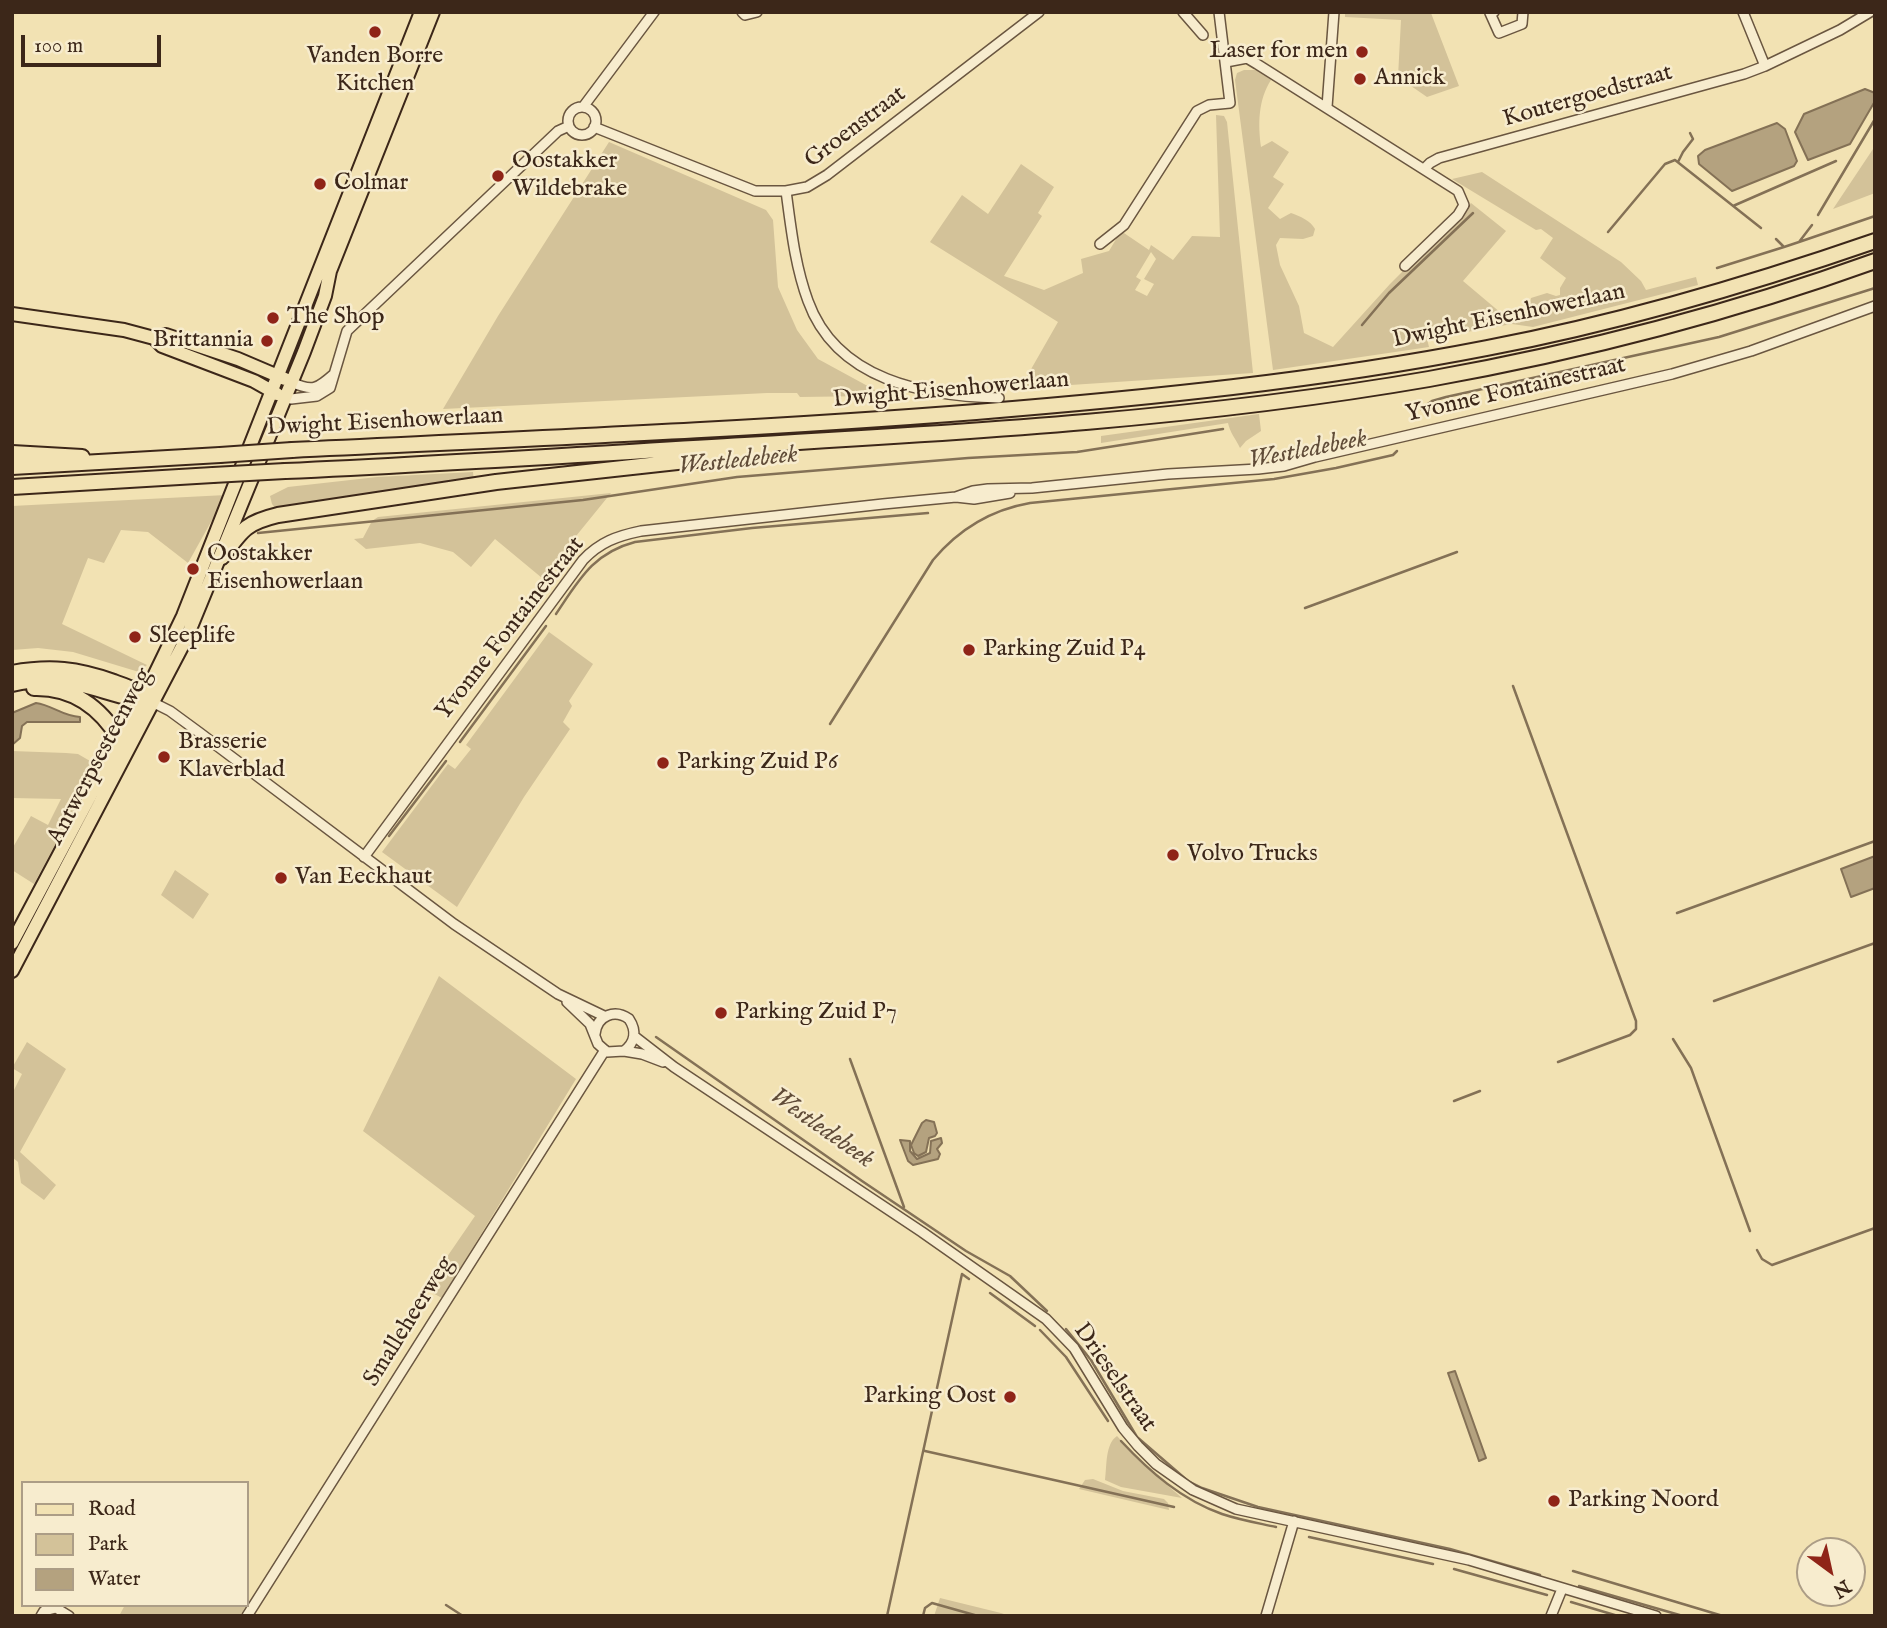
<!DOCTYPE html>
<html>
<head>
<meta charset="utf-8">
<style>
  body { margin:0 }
  #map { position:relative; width:1887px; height:1628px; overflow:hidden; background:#f2e2b3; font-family:"IM FELL English",serif }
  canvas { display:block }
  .frame { position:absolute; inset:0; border:14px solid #3c2719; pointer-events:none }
  .legend { position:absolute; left:21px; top:1481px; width:228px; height:126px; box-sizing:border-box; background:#f7ecce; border:2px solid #ac9d86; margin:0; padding:9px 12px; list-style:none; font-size:21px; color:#3c2719 }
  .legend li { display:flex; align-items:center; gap:14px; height:35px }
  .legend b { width:35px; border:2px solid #ac9d86 }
  .north { position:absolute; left:1796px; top:1537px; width:70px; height:70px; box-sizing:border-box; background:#f7ecce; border:2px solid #ac9d86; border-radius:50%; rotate:147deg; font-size:19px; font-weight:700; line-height:28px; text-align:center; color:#3c2719 }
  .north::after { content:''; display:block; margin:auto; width:24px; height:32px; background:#8f2418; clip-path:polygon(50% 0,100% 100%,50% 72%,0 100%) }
  .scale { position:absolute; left:21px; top:35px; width:140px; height:32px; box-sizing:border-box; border:4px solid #3c2719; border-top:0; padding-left:9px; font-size:21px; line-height:24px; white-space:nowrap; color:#3c2719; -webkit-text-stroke:5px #f7ecce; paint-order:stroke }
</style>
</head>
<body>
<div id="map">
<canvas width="1887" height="1628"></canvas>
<div class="frame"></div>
<ul class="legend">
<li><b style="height:9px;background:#f2e2b3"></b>Road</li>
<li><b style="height:19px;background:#d3c299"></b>Park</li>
<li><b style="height:19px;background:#b4a27f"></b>Water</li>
</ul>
<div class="north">N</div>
<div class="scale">100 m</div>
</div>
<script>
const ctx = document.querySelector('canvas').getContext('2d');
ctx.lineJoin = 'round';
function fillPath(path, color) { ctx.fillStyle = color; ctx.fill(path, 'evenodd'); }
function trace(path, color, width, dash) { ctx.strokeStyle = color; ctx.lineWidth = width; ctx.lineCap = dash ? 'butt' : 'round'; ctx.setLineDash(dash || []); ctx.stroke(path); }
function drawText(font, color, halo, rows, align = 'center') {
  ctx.font = font + ' "IM FELL English",serif'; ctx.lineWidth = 5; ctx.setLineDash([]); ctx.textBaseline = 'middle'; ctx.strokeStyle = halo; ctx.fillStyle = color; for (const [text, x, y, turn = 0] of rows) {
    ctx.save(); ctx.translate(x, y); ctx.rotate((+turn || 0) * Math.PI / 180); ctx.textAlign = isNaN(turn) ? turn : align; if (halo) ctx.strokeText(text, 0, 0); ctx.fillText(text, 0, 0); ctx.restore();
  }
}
const green = new Path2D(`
  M 1345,12 L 1433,12 L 1431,13 L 1459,86 L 1427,97 L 1398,77 L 1401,20 L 1345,17 Z
  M 1244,70 L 1258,70 L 1271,80 C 1258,100 1258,124 1261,147 L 1272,141 L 1289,152 L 1273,177 L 1284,184 L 1268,208 L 1280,219 L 1291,213 C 1300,216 1311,221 1315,229 L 1313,236 L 1303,239 L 1280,238 L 1276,245 L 1280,265 L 1299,306 L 1304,333 L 1333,347 L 1390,284 L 1471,203 L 1506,231 L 1463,281 L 1501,313 L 1533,313 L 1530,303 L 1531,298 L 1547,293 L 1556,296 L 1560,295 L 1560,288 L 1566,278 L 1540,258 L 1553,238 L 1541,229 L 1536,230 L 1452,179 L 1482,172 L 1621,262 L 1641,281 L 1646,290 L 1696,277 L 1698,285 L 1533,327 L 1512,324 L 1427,339 L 1429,347 L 1273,370 L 1235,80 L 1237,73 Z
  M 1216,115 L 1224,116 L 1227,122 L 1253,373 L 1025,388 L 1026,378 L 1058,322 L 930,242 L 962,195 L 988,214 L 1021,164 L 1054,187 L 1038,213 L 1042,216 L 1004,276 L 1044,290 L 1083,273 L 1081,259 L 1109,251 L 1121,231 L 1149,250 L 1151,245 L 1173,260 L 1192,236 L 1220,237 ZM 1151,252 L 1156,259 L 1144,279 L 1154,284 L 1147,296 L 1135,290 L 1141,280 L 1136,277 Z
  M 609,142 L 766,210 L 773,220 L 778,287 L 797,330 L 818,359 L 875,390 L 872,396 L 800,397 L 797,393 L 767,393 L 443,409 L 498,316 Z
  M 1875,146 L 1875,193 L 1833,209 Z
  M 1259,414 L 1261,431 L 1246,441 L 1240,448 C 1236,439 1230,433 1228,423 L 1101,443 L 1101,436 Z
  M 473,472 L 474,482 L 276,509 L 272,504 L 270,496 L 288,487 L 377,477 Z
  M 611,493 L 542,578 L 495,539 L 471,567 L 453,552 L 420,543 L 366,549 L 354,539 L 363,538 L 372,521 L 378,517 Z
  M 226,495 L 188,563 L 148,532 L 121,530 L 104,563 L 88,558 L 62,624 L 147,665 L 139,672 L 73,652 L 38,648 L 12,650 L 12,506 Z
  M 549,632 L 593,664 L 569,701 L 572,706 L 563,722 L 570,729 L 524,797 L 457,907 L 382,852 L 448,764 L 455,769 L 471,749 L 466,745 Z
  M 12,751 L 66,753 L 78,754 L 90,761 L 94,772 L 34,884 L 12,870 L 12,849 L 31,816 L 48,825 L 61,799 L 12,798 Z
  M 175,870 L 209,894 L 193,919 L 161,895 Z
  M 439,976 L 576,1079 L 442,1298 L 425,1289 L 475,1216 L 363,1131 Z
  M 27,1042 L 66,1069 L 20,1152 L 56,1185 L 44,1200 L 21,1183 L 18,1162 L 12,1157 L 12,1094 L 22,1074 L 12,1068 Z
  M 1117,1436 L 1142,1463 L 1182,1498 L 1121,1487 L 1105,1480 C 1107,1466 1105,1444 1117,1436 Z
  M 1093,1479 L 1123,1491 L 1164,1499 L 1168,1503 L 1169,1510 L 1079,1489 L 1085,1480 Z
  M 940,1598 L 1001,1613 L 1010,1616 L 934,1616 Z
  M 247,1604 L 240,1616 L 119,1616 L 125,1605 Z`);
const water = new Path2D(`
  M 1865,89 L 1875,93 L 1875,101 L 1850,144 L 1808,160 L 1795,132 L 1804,114 Z
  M 1777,123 L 1785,129 L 1797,161 L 1794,166 L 1732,191 L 1699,164 L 1698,156 L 1705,150 Z
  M 36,703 C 52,705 62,716 80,717 L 80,722 L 27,722 L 22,726 L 20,738 L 12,745 L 12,713 Z
  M 1875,856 L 1875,888 L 1851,897 L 1841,869 Z
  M 926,1120 L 934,1122 L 937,1133 L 935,1136 L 929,1138 L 926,1152 L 918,1156 L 914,1153 L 911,1145 L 922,1123 Z
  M 941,1138 L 942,1143 L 937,1149 L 940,1154 L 938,1159 L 913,1165 L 908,1161 L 900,1140 L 910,1141 L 910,1151 L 917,1159 L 930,1153 L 931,1141 Z
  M 1455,1371 L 1486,1458 L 1479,1461 L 1448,1373 Z`);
const stream = new Path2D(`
  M 1678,162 L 1683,152 L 1693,139 L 1690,133
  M 1733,206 L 1836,161
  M 1818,215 L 1875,119
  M 1608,232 L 1665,164 L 1675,160 L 1761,228
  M 1776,239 L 1784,247 L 1799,242 L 1812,225
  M 1799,242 L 1875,216
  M 1717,268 L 1784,247
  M 1362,325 L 1389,293 L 1473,213
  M 1421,409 L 1432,401 L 1446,397 L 1719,337 L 1875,288
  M 258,533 L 583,500 L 737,477 L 968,458 L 1077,452 L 1223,429
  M 1305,608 L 1457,552
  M 556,614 C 579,580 593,553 635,542 L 752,528 L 928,513
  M 1513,686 L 1636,1021 L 1636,1029 L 1630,1035 L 1558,1062
  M 830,724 L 933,560 C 959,529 990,510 1030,503 L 1274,479 L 1336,468 L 1393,455 L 1397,451
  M 460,742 L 546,626
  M 389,836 L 446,761
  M 1677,913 L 1875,841
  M 1714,1001 L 1875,943
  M 656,1037 L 862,1181 L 966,1251 L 1010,1276 L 1047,1311
  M 1673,1039 L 1691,1068 L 1750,1231
  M 850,1059 L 904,1207
  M 1454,1101 L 1480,1091
  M 1757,1250 L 1762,1259 L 1772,1265 L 1875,1228
  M 990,1293 L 1035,1326
  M 1066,1329 L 1091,1360 L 1137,1437 L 1188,1481 L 1202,1488 L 1258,1507 L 1450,1549 L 1540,1575
  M 1040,1330 L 1066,1357 L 1108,1421
  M 1121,1441 C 1150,1472 1182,1500 1222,1514 C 1240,1520 1258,1523 1276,1527
  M 925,1451 L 1174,1507
  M 1309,1537 L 1433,1564
  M 1454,1569 L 1547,1595
  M 1573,1571 L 1723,1616
  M 1579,1586 L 1683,1616
  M 1571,1602 L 1618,1616
  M 446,1605 L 463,1616
  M 887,1616 L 962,1274 L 969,1279
  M 923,1616 L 925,1608 L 932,1603 L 978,1616`);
const minor = new Path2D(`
  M 742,12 L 745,15 L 757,12
  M 1183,12 L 1203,35
  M 1494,12 L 1490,13 L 1499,33 L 1522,24 L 1523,12
  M 1226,62 L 1247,58 L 1257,64 L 1458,191 L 1464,205 L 1458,215 L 1405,266
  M 1765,66 L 1840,30 L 1870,12
  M 583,107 L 654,12
  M 1327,107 L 1334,12
  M568 121a14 14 0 1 1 28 0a14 14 0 1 1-28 0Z
  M 594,127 L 755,191 L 786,191 L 807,187 L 827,175 L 1039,12
  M 1424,169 L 1430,163 L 1439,158 L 1744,74 L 1765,66 L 1743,12
  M 786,191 C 791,228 795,266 808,301 C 837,381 925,396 999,398
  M 1100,244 L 1124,225 L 1197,111 L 1209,105 L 1230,103 L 1219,12
  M 291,382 C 313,392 317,389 334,374
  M 285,397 L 291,399 L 317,396 L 330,388 L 347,331 L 558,131 L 569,126
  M 956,497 L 973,491 L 988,489 L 1032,488 L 1168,474 L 1258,469 L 1284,466 L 1315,457 L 1672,374 L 1751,351 L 1875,306
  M 150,701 L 170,711 L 200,733 L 454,924 L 558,994 L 604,1016
  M 364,857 L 583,560 C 600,542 617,536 641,531 L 883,504 L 956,497 L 974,499 L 1010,493
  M 567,1002 L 590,1024 L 598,1044 L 607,1052 L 624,1051 C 635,1043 637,1031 629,1019 C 615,1009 597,1015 595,1034
  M 634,1036 L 674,1067 L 922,1232 L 1046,1319 L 1074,1348 L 1123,1428 L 1138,1446 L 1156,1464 L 1193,1490 L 1236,1509 L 1469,1560 L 1656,1616
  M 624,1051 L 642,1054 L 663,1062
  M 41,1616 L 44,1611 L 56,1608 L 69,1616
  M 247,1616 L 605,1050
  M 1266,1616 L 1294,1521
  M 1551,1616 L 1562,1589`);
const major = new Path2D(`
  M 12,314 L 124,330 L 154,338 L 166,335 L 238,359 L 285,379
  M 154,338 L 162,346 L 254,381 L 277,394
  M 12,943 L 154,676 L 183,616 L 421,12
  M 12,971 L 186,639 L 304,352 L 325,296 L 330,271 L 433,12`);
const highway = new Path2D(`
  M 292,450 C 520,439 748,430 976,412 C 1147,398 1318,381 1487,348 C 1619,323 1748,285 1875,241
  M 12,453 L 82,457
  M 12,467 L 220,455
  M 285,471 C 438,464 592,454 745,445 C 974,432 1204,418 1429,379 C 1580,352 1731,313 1875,261
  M 12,487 L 213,475
  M 222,557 C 242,530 245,523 278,515 L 496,482 L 768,452
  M 12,673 C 51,666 77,669 114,682 C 124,686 136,689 143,697
  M 12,684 C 62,672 88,688 134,699 L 141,697
  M 34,688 C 73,687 101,708 120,740`);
const highwayBridge = new Path2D(`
  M 220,455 L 292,450
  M 213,475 L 285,471`);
const markers = [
  [375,32,7,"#8f2418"],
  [1362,52,7,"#8f2418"],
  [1360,79,7,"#8f2418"],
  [498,176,7,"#8f2418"],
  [320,184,7,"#8f2418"],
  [273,318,7,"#8f2418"],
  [267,341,7,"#8f2418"],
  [193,569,7,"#8f2418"],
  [135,637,7,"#8f2418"],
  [969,650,7,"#8f2418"],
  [164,757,7,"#8f2418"],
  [663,763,7,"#8f2418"],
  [1173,855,7,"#8f2418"],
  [281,878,7,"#8f2418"],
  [721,1013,7,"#8f2418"],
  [1010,1397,7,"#8f2418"],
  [1554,1501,7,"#8f2418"]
];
const poiNames = [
  ["Laser for men",1348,52,"right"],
  ["Vanden Borre",375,57,"center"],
  ["Kitchen",375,85,"center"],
  ["Annick",1374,79],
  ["Oostakker",512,162],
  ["Wildebrake",512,190],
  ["Colmar",334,184],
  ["The Shop",287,318],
  ["Brittannia",253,341,"right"],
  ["Oostakker",207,555],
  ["Eisenhowerlaan",207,583],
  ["Sleeplife",149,637],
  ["Parking Zuid P4",983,650],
  ["Brasserie",178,743],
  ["Klaverblad",178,771],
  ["Parking Zuid P6",677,763],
  ["Volvo Trucks",1187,855],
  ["Van Eeckhaut",295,878],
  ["Parking Zuid P7",735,1013],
  ["Parking Oost",996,1397,"right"],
  ["Parking Noord",1568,1501]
];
const streetNames = [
  ["Koutergoedstraat",1588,97,-16],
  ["Groenstraat",856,128,-37],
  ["Dwight Eisenhowerlaan",1509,317,-12],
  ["Dwight Eisenhowerlaan",951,391,-5],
  ["Yvonne Fontainestraat",1516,391,-13],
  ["Dwight Eisenhowerlaan",385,423,-3],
  ["Yvonne Fontainestraat",511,629,-52],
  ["Antwerpsesteenweg",101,757,-62],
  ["Smalleheerweg",410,1322,-58],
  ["Drieselstraat",1114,1378,55]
];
const waterNames = [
  ["Westledebeek",1308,451,-11],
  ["Westledebeek",738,462,-6],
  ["Westledebeek",821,1129,35]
];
fillPath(green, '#d3c299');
fillPath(water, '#b4a27f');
trace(water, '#847156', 2);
trace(stream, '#847156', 2.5);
trace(minor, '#6a5640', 12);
trace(major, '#3c2719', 16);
trace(highway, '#3c2719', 18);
trace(minor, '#f7ecce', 9);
trace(major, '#f2e2b3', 12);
trace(highway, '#f2e2b3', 14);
trace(highwayBridge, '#3c2719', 18, []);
trace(highwayBridge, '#f2e2b3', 14);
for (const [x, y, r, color] of markers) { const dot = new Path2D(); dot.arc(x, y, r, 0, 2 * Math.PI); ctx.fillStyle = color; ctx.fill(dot); trace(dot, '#f7ecce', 2.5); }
drawText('24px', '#3c2719', '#f7ecce', poiNames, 'left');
drawText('24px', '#3c2719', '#f7ecce', streetNames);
drawText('italic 26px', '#604c38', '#f7ecce', waterNames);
</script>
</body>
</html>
